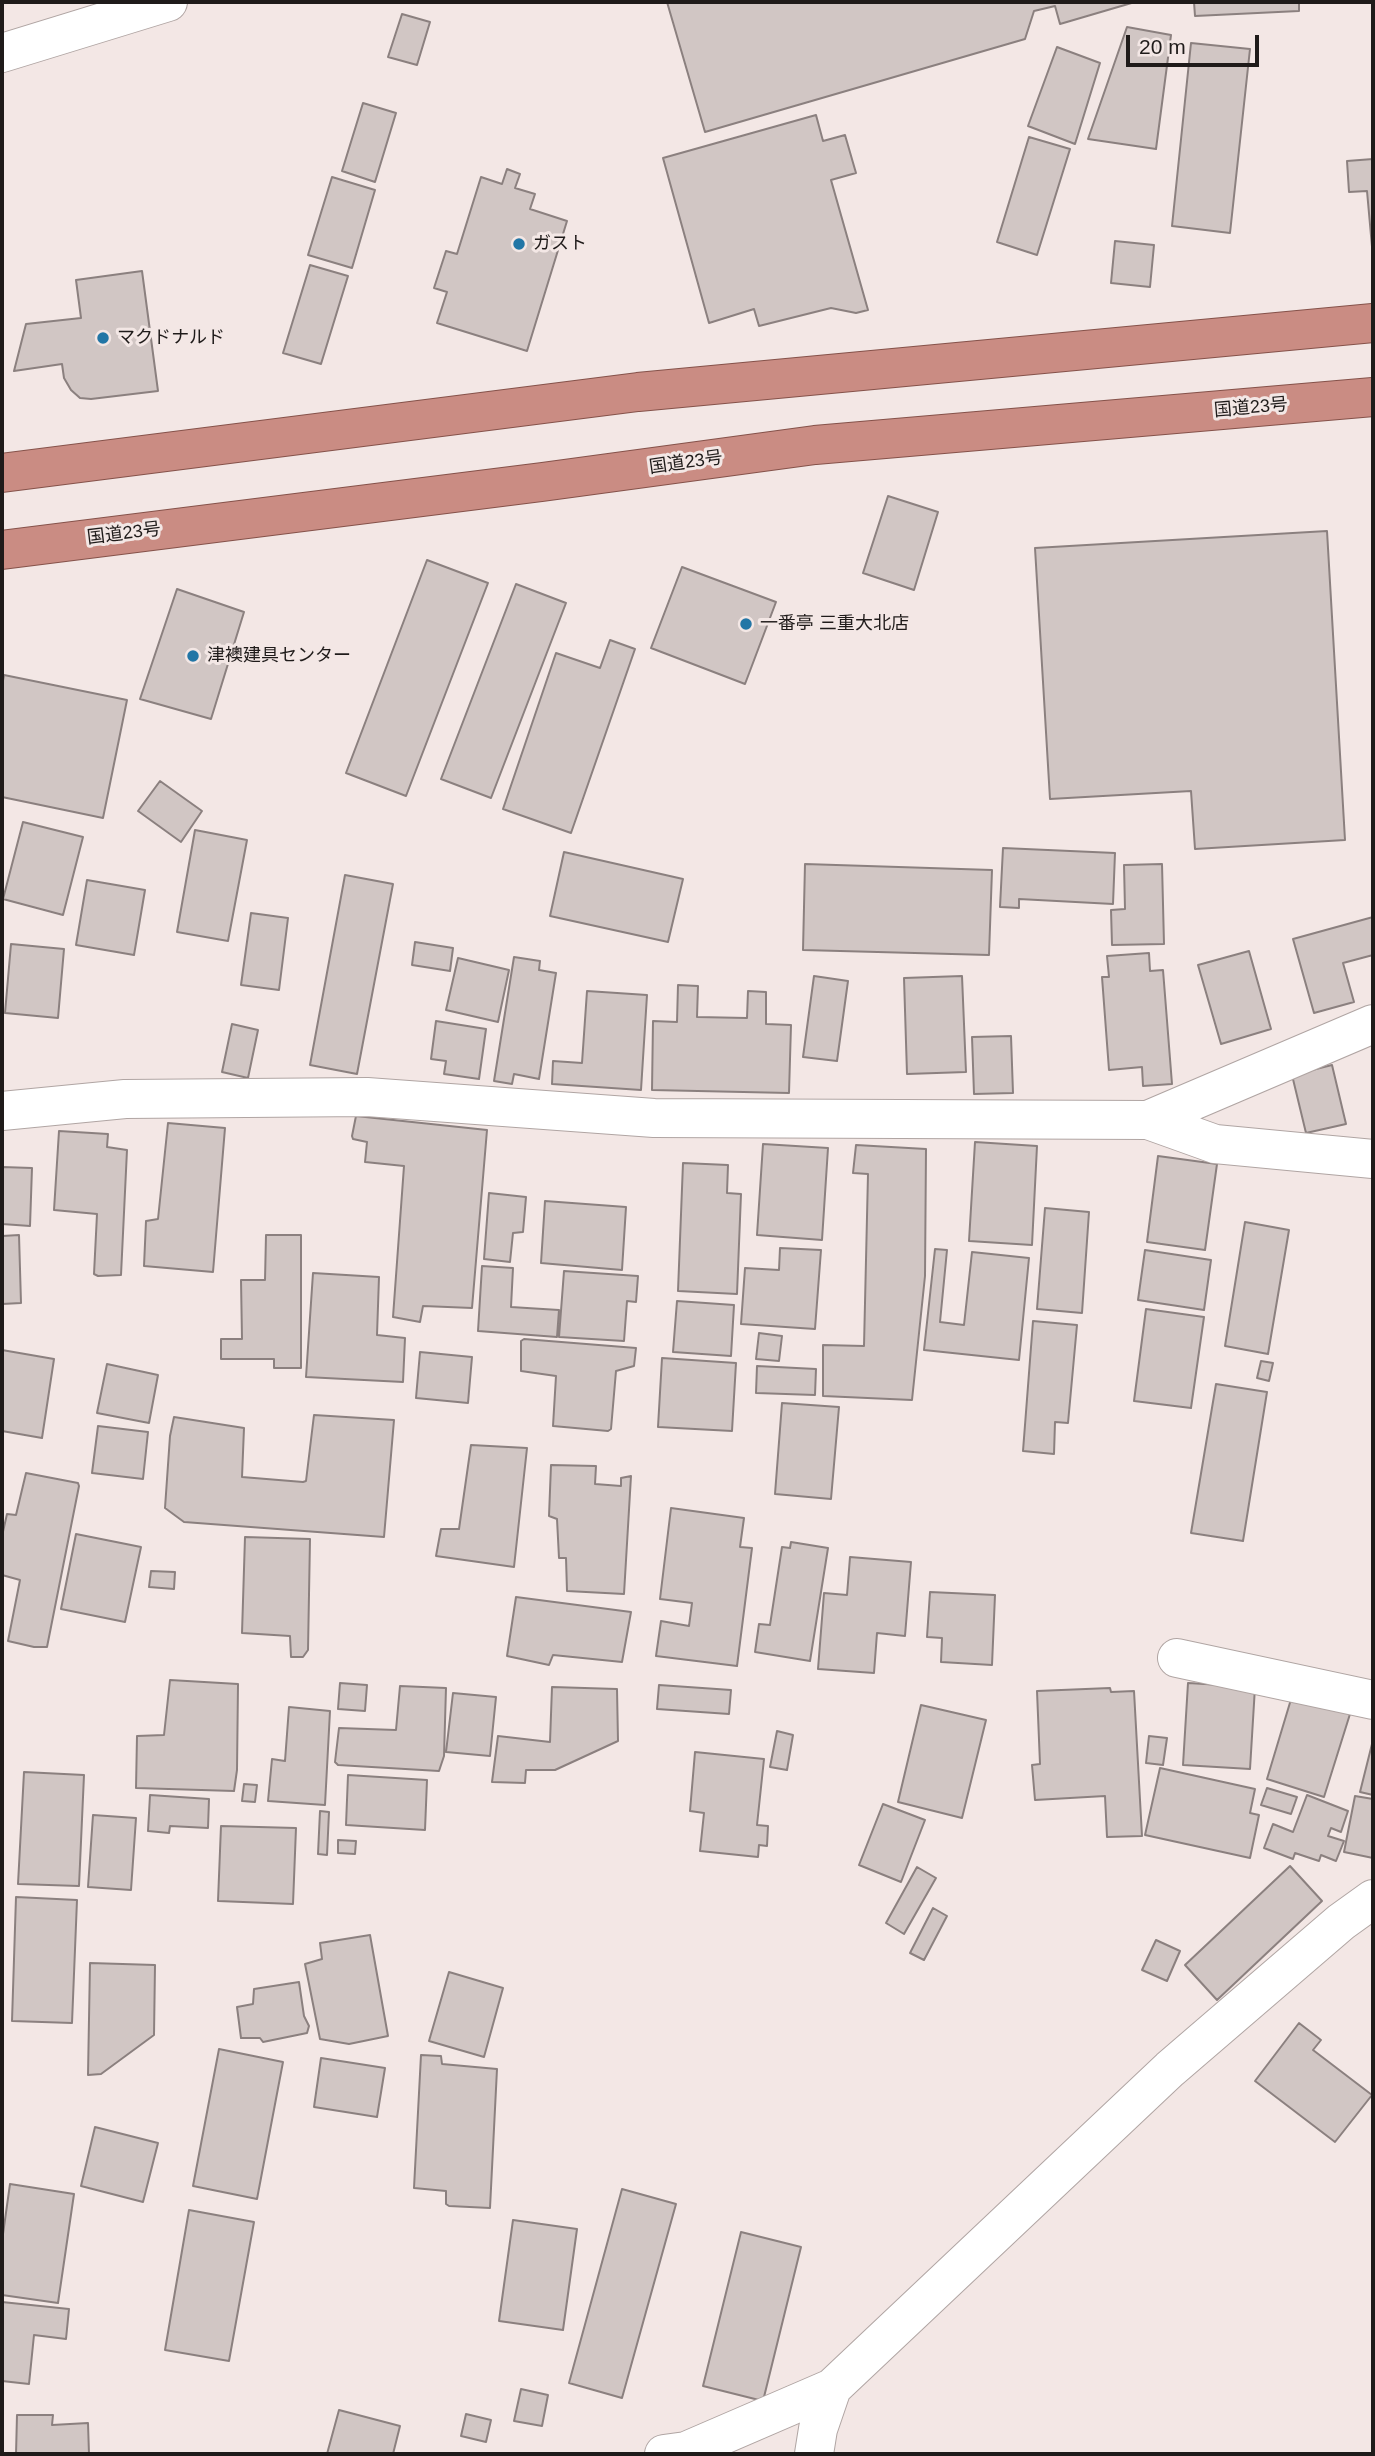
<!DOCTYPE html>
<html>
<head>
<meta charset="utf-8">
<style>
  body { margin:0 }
  #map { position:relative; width:1375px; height:2456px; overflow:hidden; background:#f3e7e5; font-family:Helvetica,sans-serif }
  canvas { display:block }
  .frame { position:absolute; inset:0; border:4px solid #1f1b1a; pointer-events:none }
  .scale { position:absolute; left:1126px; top:35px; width:133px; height:32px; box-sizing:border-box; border:4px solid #1f1b1a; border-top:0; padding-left:9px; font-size:21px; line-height:24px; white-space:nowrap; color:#1f1b1a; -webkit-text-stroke:5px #f3e7e5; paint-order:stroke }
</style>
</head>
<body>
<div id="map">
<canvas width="1375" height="2456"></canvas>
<div class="frame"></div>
<div class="scale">20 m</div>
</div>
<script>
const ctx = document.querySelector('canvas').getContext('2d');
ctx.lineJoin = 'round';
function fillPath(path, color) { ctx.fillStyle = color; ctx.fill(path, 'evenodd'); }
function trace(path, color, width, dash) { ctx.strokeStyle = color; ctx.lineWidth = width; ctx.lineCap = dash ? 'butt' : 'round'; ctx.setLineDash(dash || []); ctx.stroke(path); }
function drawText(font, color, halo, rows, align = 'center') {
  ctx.font = font + ' Helvetica,"Noto Sans JP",sans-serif'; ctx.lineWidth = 6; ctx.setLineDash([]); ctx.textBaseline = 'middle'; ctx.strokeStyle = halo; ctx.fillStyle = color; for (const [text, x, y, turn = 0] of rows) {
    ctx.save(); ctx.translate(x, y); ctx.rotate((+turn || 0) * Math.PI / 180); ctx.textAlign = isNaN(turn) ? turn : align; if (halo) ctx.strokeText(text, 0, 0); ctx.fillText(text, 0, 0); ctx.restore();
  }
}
const building = new Path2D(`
  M 667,2 L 1135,2 L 1060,24 L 1055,6 L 1034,11 L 1025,39 L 705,132 Z
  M 1194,2 L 1299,2 L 1299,11 L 1195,16 Z
  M 402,14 L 430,22 L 417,65 L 388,57 Z
  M 1127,27 L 1171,35 L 1156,149 L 1088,139 Z
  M 1191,43 L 1250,49 L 1230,233 L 1172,226 Z
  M 1057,47 L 1100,63 L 1075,144 L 1028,126 Z
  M 363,103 L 396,113 L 375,182 L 342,171 Z
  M 816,115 L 823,141 L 845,135 L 856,173 L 831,180 L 868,310 L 856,313 L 831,308 L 759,326 L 754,309 L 709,323 L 663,158 Z
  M 1029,137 L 1070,149 L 1037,255 L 997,242 Z
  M 1373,159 L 1373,258 L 1367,191 L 1349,192 L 1347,161 Z
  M 507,169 L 520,174 L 515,188 L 535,194 L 530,209 L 567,221 L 527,351 L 437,323 L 447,292 L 434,288 L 446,251 L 457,254 L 481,177 L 502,184 Z
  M 332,177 L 375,190 L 352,268 L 308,255 Z
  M 1115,241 L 1154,245 L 1150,287 L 1111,283 Z
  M 310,265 L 348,276 L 321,364 L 283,353 Z
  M 142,271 L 158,391 L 91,399 L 80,398 L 71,390 L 64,378 L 62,364 L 14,371 L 26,324 L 81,318 L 76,280 Z
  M 888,496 L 938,512 L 914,590 L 863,573 Z
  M 1327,531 L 1345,840 L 1195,849 L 1191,791 L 1050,799 L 1035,548 Z
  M 427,560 L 488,583 L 406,796 L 346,773 Z
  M 682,567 L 776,602 L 745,684 L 651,648 Z
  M 516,584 L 566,603 L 491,798 L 441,779 Z
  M 177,589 L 244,612 L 211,719 L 140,699 Z
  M 610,640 L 635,649 L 571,833 L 503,809 L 556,653 L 600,668 Z
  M 4,675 L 127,700 L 103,818 L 2,797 L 2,686 Z
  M 160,781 L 202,811 L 181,842 L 138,811 Z
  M 23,822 L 83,837 L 63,915 L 3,899 Z
  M 195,830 L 247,840 L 228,941 L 177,932 Z
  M 1003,848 L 1115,853 L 1113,904 L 1019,899 L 1019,908 L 1000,907 Z
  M 564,852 L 683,879 L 668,942 L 550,916 Z
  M 805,864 L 992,870 L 989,955 L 803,950 Z
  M 1162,864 L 1164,944 L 1112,945 L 1111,910 L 1125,909 L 1124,865 Z
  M 345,875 L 393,884 L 357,1074 L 310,1065 Z
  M 87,880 L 145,890 L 134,955 L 76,945 Z
  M 251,913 L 288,918 L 279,990 L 241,985 Z
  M 1373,917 L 1373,955 L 1343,963 L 1354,1002 L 1314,1013 L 1293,939 Z
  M 415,942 L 453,948 L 450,971 L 412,965 Z
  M 11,944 L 64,949 L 58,1018 L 5,1013 Z
  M 1249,951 L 1271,1029 L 1221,1044 L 1198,965 Z
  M 1149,953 L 1150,971 L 1163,970 L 1172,1084 L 1143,1086 L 1142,1067 L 1109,1070 L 1102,977 L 1109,977 L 1107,956 Z
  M 514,957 L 540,961 L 539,970 L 556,973 L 539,1079 L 514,1074 L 512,1084 L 494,1081 Z
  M 458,958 L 509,970 L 498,1022 L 446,1010 Z
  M 814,976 L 848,981 L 837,1061 L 803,1057 Z
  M 962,976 L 966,1072 L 907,1074 L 904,978 Z
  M 678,985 L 698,986 L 697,1017 L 747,1018 L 748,991 L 766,992 L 766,1024 L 791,1025 L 789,1093 L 652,1090 L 653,1021 L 677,1022 Z
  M 587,991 L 647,995 L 641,1090 L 552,1084 L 553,1061 L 582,1063 Z
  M 436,1021 L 486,1029 L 479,1079 L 444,1074 L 446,1061 L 431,1059 Z
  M 232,1024 L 258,1030 L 248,1078 L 222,1072 Z
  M 1011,1036 L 1013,1093 L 974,1094 L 972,1037 Z
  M 1332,1065 L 1346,1124 L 1306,1133 L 1292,1075 Z
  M 356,1116 L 487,1130 L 472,1308 L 423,1306 L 420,1322 L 393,1317 L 404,1166 L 365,1162 L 367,1142 L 353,1139 L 352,1136 Z
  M 168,1123 L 225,1128 L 213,1272 L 144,1266 L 146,1221 L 158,1219 Z
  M 59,1131 L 108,1134 L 107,1147 L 127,1150 L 121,1275 L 98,1276 L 94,1274 L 97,1214 L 54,1210 Z
  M 975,1142 L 1037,1146 L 1032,1245 L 969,1241 Z
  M 763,1144 L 828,1148 L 822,1240 L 757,1235 Z
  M 856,1145 L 926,1149 L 925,1276 L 912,1400 L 823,1396 L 823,1345 L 864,1346 L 868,1174 L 853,1173 Z
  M 1158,1156 L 1217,1164 L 1205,1250 L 1147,1242 Z
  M 683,1163 L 728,1165 L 727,1193 L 741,1194 L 737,1294 L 678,1291 Z
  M 2,1167 L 32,1168 L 30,1226 L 2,1224 Z
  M 489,1193 L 526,1197 L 523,1232 L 513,1233 L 510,1262 L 484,1259 Z
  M 545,1201 L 626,1207 L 622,1270 L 541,1263 Z
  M 1045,1208 L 1089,1212 L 1082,1313 L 1037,1309 Z
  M 1245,1222 L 1289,1230 L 1268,1354 L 1225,1346 Z
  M 19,1235 L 21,1303 L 2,1304 L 2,1236 Z
  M 266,1235 L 301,1235 L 301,1368 L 274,1368 L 274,1359 L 221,1359 L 221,1339 L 242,1339 L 241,1280 L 265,1280 Z
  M 780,1248 L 821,1250 L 815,1329 L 741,1324 L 745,1268 L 779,1270 Z
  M 935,1249 L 947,1250 L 940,1322 L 964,1325 L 972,1252 L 1029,1258 L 1019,1360 L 924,1350 Z
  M 1145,1250 L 1211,1260 L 1204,1310 L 1138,1300 Z
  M 482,1266 L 513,1268 L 511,1307 L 559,1310 L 557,1337 L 478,1331 Z
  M 564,1271 L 638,1276 L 636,1302 L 627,1301 L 624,1341 L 559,1337 Z
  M 313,1273 L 379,1277 L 377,1335 L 405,1338 L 403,1382 L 306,1377 Z
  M 677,1301 L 734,1305 L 731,1356 L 673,1352 Z
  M 1146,1309 L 1204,1317 L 1191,1408 L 1134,1401 Z
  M 1033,1321 L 1077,1325 L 1068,1423 L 1055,1422 L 1054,1454 L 1023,1451 Z
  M 759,1333 L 782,1336 L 779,1361 L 756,1359 Z
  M 524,1339 L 636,1348 L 634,1366 L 616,1371 L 611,1429 L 608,1431 L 553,1426 L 556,1376 L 521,1371 L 521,1341 Z
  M 2,1350 L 54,1359 L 42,1438 L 2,1431 Z
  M 420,1352 L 472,1357 L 468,1403 L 416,1398 Z
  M 662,1358 L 736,1363 L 732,1431 L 658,1427 Z
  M 1261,1361 L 1273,1363 L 1269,1381 L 1257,1378 Z
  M 107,1364 L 158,1375 L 149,1423 L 97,1413 Z
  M 757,1366 L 816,1369 L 815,1395 L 756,1393 Z
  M 1216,1384 L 1267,1392 L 1243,1541 L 1191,1533 Z
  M 782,1403 L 839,1407 L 831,1499 L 775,1494 Z
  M 314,1415 L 394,1420 L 384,1537 L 184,1522 L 165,1508 L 170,1436 L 174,1417 L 244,1428 L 242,1477 L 303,1482 L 306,1481 Z
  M 98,1426 L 148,1432 L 143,1479 L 92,1473 Z
  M 471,1445 L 527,1448 L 514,1567 L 436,1556 L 441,1529 L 459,1529 Z
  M 551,1465 L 596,1466 L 595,1484 L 621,1486 L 621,1478 L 631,1476 L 624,1594 L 567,1591 L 566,1558 L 559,1558 L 557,1519 L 549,1516 Z
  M 26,1473 L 78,1483 L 79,1486 L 47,1647 L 34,1647 L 8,1641 L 20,1580 L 2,1575 L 2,1536 L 7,1514 L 16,1515 Z
  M 671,1508 L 744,1518 L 740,1547 L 752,1548 L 737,1666 L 656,1656 L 661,1621 L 689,1626 L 692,1603 L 660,1599 Z
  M 76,1534 L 141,1547 L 125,1622 L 61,1609 Z
  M 245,1537 L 310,1539 L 308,1650 L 303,1657 L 291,1657 L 290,1636 L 242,1633 Z
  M 791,1542 L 828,1548 L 810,1661 L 755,1652 L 759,1624 L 770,1625 L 782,1547 L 790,1548 Z
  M 850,1557 L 911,1562 L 905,1636 L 877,1633 L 874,1673 L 818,1669 L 824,1593 L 847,1595 Z
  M 151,1571 L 175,1572 L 174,1589 L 149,1587 Z
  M 930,1592 L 995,1595 L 992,1665 L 941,1662 L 942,1638 L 927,1637 Z
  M 516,1597 L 631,1612 L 622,1662 L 553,1655 L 549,1665 L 507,1656 Z
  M 170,1680 L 238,1684 L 237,1770 L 234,1791 L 136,1788 L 137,1736 L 164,1735 Z
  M 340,1683 L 367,1685 L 365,1711 L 338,1709 Z
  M 1188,1683 L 1255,1687 L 1250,1769 L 1183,1765 Z
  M 659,1685 L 731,1690 L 729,1714 L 657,1709 Z
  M 400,1686 L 446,1688 L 444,1756 L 439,1771 L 338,1765 L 335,1762 L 339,1728 L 396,1730 Z
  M 552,1687 L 617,1689 L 618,1741 L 555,1770 L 526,1770 L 525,1783 L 492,1782 L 498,1736 L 550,1742 Z
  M 1110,1688 L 1111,1692 L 1134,1691 L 1142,1836 L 1107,1837 L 1105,1796 L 1035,1800 L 1032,1765 L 1040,1764 L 1037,1691 Z
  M 453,1693 L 496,1697 L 490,1756 L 446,1752 Z
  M 1292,1696 L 1350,1714 L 1324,1797 L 1267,1779 Z
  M 921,1705 L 986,1720 L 962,1818 L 898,1802 Z
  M 289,1707 L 330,1711 L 325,1805 L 268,1801 L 272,1759 L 285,1761 Z
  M 777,1731 L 793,1735 L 787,1770 L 770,1767 Z
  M 1149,1736 L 1167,1738 L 1163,1765 L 1146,1763 Z
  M 1373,1740 L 1373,1795 L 1360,1792 Z
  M 695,1752 L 764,1759 L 757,1825 L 768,1826 L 767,1846 L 759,1845 L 758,1857 L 700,1851 L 704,1813 L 690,1811 Z
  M 1160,1768 L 1255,1789 L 1250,1813 L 1259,1815 L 1250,1858 L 1145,1835 Z
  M 24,1772 L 84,1775 L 79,1886 L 18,1884 Z
  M 348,1775 L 427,1780 L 425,1830 L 346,1825 Z
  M 244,1784 L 257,1785 L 255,1802 L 242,1801 Z
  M 1267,1788 L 1297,1797 L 1291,1814 L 1261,1805 Z
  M 150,1795 L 209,1799 L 208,1828 L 170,1826 L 169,1833 L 148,1831 Z
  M 1307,1795 L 1348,1811 L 1341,1832 L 1331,1828 L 1328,1836 L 1344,1841 L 1336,1861 L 1321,1855 L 1319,1861 L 1295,1853 L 1293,1859 L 1264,1848 L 1273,1824 L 1293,1832 Z
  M 1355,1796 L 1373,1799 L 1373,1858 L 1344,1852 Z
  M 883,1804 L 925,1820 L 901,1882 L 859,1865 Z
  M 320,1811 L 329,1812 L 327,1855 L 318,1854 Z
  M 93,1815 L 136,1818 L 131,1890 L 88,1887 Z
  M 221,1826 L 296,1828 L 293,1904 L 218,1901 Z
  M 338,1840 L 356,1841 L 355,1854 L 338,1853 Z
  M 1290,1866 L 1322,1901 L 1217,2000 L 1185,1965 Z
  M 917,1867 L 936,1878 L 904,1934 L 886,1923 Z
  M 16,1897 L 77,1900 L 72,2023 L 12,2021 Z
  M 933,1908 L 947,1916 L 924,1960 L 910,1953 Z
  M 370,1935 L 388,2036 L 349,2044 L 320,2039 L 305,1964 L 322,1959 L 320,1943 Z
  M 1156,1940 L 1180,1951 L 1167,1981 L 1142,1970 Z
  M 90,1963 L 155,1965 L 154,2035 L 101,2074 L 88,2075 Z
  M 449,1972 L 503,1988 L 484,2057 L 429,2041 Z
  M 299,1982 L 304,2016 L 309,2026 L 307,2033 L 263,2042 L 260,2038 L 241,2038 L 237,2007 L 253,2004 L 254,1989 Z
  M 1299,2023 L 1321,2040 L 1313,2050 L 1372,2095 L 1335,2142 L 1255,2081 Z
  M 219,2049 L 283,2062 L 257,2199 L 193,2186 Z
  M 421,2055 L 441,2056 L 442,2064 L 497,2069 L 490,2208 L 449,2206 L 446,2204 L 446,2191 L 414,2188 Z
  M 321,2058 L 385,2068 L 377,2117 L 314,2107 Z
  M 95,2127 L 158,2143 L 143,2202 L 81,2186 Z
  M 10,2184 L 74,2194 L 58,2303 L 2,2295 L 2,2241 Z
  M 622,2189 L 676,2204 L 622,2398 L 569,2383 Z
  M 189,2210 L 254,2222 L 229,2361 L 165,2350 Z
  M 513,2220 L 577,2229 L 563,2330 L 499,2321 Z
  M 741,2232 L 801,2247 L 763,2401 L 703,2386 Z
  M 2,2302 L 69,2309 L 66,2339 L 34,2335 L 29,2384 L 2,2381 Z
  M 521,2389 L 548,2395 L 542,2426 L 514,2421 Z
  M 339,2410 L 400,2426 L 393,2454 L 327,2454 Z
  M 466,2414 L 491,2420 L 486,2442 L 461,2436 Z
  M 17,2415 L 53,2415 L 52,2425 L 88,2423 L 89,2454 L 16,2454 Z`);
const minor = new Path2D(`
  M 2,53 L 168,2
  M 2,1111 L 125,1099 L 367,1097 L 654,1118 L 1148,1120 L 1215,1144 L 1373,1159
  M 1148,1120 L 1373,1024
  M 1177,1658 L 1373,1700
  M 664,2454 L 686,2451 L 832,2388 L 1170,2069 L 1341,1922 L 1373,1899
  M 814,2454 L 818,2429 L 832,2388`);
const trunk = new Path2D(`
  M 2,473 L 638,392 L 1373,323
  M 2,550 L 542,482 L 815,445 L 1373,397`);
const markers = [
  [519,244,7,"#2276a6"],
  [103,338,7,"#2276a6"],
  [746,624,7,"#2276a6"],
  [193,656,7,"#2276a6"]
];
const poiNames = [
  ["ガスト",533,244],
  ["マクドナルド",117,338],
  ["一番亭 三重大北店",760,624],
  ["津襖建具センター",207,656]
];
const streetNames = [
  ["国道23号",1251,408,-5],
  ["国道23号",686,463,-8],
  ["国道23号",124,534,-7]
];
fillPath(building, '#d1c6c4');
trace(building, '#8b807f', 2);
trace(minor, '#b0a5a3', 40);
trace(trunk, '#85524a', 40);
trace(minor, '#fff', 38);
trace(trunk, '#ca8c83', 38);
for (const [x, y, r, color] of markers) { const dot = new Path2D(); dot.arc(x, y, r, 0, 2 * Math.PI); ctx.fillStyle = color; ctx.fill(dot); trace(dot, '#f3e7e5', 2.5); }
drawText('18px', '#1f1b1a', '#f3e7e5', poiNames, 'left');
drawText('18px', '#1f1b1a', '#f3e7e5', streetNames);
</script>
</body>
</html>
